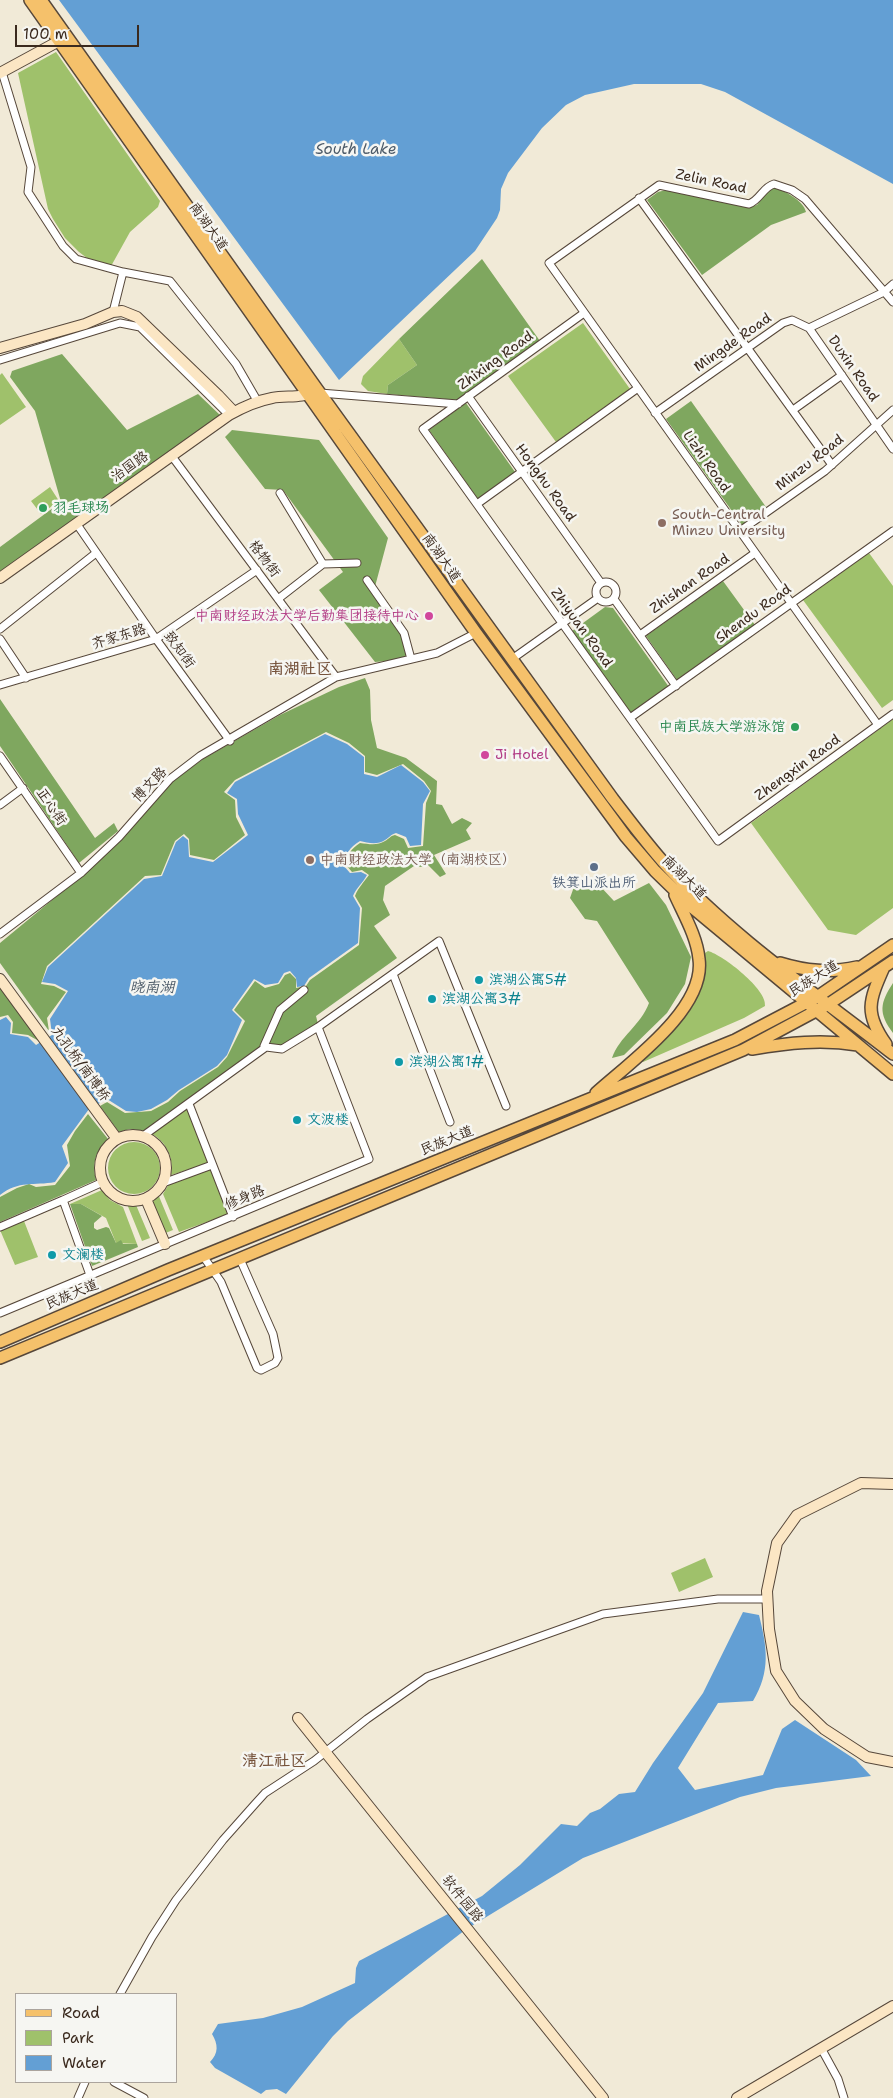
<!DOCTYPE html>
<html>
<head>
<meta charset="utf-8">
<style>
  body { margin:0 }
  #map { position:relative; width:893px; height:2098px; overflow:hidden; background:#f1ead7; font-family:"Shantell Sans",sans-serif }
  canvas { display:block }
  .legend { position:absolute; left:15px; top:1993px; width:162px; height:90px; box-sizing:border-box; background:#f6f6f2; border:1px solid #aba49d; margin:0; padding:6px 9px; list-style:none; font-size:15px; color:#3b2a1e }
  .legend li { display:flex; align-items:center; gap:10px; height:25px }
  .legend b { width:25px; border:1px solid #aba49d }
  .scale { position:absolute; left:15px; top:25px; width:124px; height:22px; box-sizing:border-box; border:2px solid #3b2a1e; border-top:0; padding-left:6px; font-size:15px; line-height:18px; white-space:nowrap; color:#3b2a1e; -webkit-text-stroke:4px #f6f6f2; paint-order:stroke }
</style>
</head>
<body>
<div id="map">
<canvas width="893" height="2098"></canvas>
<ul class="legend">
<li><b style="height:6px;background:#f5c16b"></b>Road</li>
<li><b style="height:14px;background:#9fc16b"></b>Park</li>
<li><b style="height:14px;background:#639fd4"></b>Water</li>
</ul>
<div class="scale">100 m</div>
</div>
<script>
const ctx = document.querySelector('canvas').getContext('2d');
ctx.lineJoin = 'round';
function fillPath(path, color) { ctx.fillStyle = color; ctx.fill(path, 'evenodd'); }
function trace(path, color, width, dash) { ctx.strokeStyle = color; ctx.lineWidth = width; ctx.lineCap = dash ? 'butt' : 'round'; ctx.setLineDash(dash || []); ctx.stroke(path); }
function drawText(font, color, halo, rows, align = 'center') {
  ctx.font = font + ' "Shantell Sans","LXGW WenKai TC",sans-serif'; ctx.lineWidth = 5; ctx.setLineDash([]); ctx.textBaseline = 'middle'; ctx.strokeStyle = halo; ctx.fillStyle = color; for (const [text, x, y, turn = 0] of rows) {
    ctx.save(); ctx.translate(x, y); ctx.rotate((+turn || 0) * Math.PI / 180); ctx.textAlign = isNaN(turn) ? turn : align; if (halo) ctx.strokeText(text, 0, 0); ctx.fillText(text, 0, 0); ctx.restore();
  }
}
const green = new Path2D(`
  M 56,52 L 160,201 L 158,207 L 130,232 L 110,268 L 91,261 L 79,252 L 65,238 L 53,219 L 48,209 L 18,73 Z
  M 583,323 L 630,389 L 556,442 L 508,376 Z
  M 399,339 L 417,365 L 388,385 L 387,394 L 368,391 L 361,384 L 363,376 Z
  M 2,373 L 26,407 L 0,425 L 0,375 Z
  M 50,487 L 59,501 L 41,514 L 31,501 Z
  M 869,553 L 893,586 L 893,700 L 882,708 L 803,600 Z
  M 893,719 L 893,908 L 856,935 L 828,930 L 751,823 Z
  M 708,951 C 723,955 768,990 765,1006 L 744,1018 L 643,1062 L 641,1060 C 677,1026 704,1007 705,953 Z
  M 188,1108 L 209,1163 L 171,1175 C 174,1159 167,1142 152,1134 Z
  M108 1168a26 26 0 1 1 52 0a26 26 0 1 1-52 0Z
  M 211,1168 L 229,1214 L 179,1232 L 163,1194 L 169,1184 Z
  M 102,1190 L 110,1200 L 123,1207 L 137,1244 L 116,1243 L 106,1218 L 81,1204 L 70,1204 Z
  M 158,1194 L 173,1230 L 163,1234 L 150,1200 Z
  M 127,1204 L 136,1205 L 150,1238 L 142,1241 Z
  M 22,1221 L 24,1221 L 38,1257 L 15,1265 L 0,1230 Z
  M 705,1558 L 713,1577 L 679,1592 L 671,1573 Z`);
const forest = new Path2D(`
  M 772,187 C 783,189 804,201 806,212 L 771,225 L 702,275 L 647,200 L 658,192 L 666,190 L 747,207 L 757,205 L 767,191 Z
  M 482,259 L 540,341 L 457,400 L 387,394 L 388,385 L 417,365 L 399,339 Z
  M 62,354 L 127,430 L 198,394 L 221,416 L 0,573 L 0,547 L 61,502 L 35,411 L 10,377 L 12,371 Z
  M 691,401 L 766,507 L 742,525 L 666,419 Z
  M 466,403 L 515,472 L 478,499 L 429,430 Z
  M 232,430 L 319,440 L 388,538 L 373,594 L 404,633 L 412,659 L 375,662 L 319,590 L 343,572 L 283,490 L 265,489 L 225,437 Z
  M 723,581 L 755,625 L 677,680 L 646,636 Z
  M 605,607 L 613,608 L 669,687 L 631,713 L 572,631 Z
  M 365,678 L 370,690 L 371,720 L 377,748 L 406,758 L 437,781 L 436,804 L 442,805 L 452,824 L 462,818 L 472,823 L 466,830 L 471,839 L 434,855 L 446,874 L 440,877 L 427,864 L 421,867 L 414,866 L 385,886 L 383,900 L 390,915 L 374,926 L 397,958 L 316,1016 L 318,1024 L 283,1046 L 264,1046 L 145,1131 L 130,1129 L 119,1132 L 100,1106 L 107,1102 L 125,1113 L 151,1111 L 168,1102 L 180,1091 L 218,1067 L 227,1057 L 245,1021 L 234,1010 L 255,981 L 265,988 L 279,984 L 285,975 L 290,973 L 296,979 L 296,988 L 306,986 L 310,980 L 359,945 L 362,908 L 355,896 C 358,888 364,882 369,875 L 362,870 L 352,872 L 346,865 C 347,854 351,849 360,843 C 369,844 377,846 385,841 C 389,839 390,836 395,835 L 404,839 L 408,848 L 423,846 L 426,803 L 431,791 L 424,781 L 403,764 L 377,775 L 365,772 L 365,756 L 349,743 L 326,732 L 235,780 L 224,792 L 235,800 L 236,817 L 245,835 L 214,860 L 190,855 L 189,839 L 184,834 L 175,841 L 161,875 L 145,876 L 47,966 L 41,984 L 54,986 L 66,992 L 47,1018 L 49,1031 L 0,963 L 0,943 L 86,872 L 119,841 L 173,781 L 203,759 L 280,715 L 339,687 Z
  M 0,699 L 95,838 L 114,823 L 118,831 L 79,863 L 0,746 Z
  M 586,880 L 599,885 L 614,901 L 649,883 L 666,905 L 691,957 L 685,984 L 667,1013 L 624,1055 L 612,1058 C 619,1037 641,1025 649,1003 L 597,921 L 585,919 L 570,898 L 575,884 Z
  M 893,983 L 893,1033 C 878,1013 880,1003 893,983 Z
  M 0,985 L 34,1034 L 39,1041 L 28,1035 L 12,1033 L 13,1022 L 8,1015 L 0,1017 Z
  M 88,1114 L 108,1139 C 95,1151 92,1164 96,1180 L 0,1222 L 0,1197 L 17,1188 L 29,1184 L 36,1187 L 55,1185 L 70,1166 L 67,1145 L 75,1131 Z
  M 70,1204 L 81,1204 L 102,1216 L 94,1223 L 94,1228 L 97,1230 L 106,1227 L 109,1228 L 116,1243 L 121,1240 L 123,1244 L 137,1244 L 138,1247 L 92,1266 Z`);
const water = new Path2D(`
  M 59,0 L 893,0 L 893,184 L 725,92 L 701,84 L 634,84 L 585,95 L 566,105 L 542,128 L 508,173 L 501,189 L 500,210 L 497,218 L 475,251 L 339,380 Z
  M 325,734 L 347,744 L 364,757 L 364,774 L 377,777 L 401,765 L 423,782 L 430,791 L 423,804 L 421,845 L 410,846 L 406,837 L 396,833 C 390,835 390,837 385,840 C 378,845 368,843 360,841 C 349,848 346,853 344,866 L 350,873 L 361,872 L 367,875 C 363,883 356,888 353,896 L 360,908 L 358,943 L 309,978 L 304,986 L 297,987 L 296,978 L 290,971 L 284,973 L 278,983 L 265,985 L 254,979 L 232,1010 L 242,1020 L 227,1055 L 217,1066 L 179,1090 L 167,1100 L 151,1109 L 137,1112 L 126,1111 L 107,1099 L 89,1109 L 62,1146 L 68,1163 L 55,1182 C 34,1186 19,1180 0,1195 L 0,1020 L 6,1017 L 11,1023 L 10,1034 L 28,1037 L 36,1045 L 52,1035 L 50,1019 L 68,991 L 55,984 L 42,982 L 48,967 L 144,879 L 162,876 L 176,842 L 183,836 L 188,840 L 189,857 L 213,862 L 248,835 L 238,814 L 237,799 L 227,793 L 235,782 Z
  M 743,1612 L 759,1615 C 767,1647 771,1671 753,1701 L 718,1703 L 678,1768 L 695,1790 L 763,1775 L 782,1729 L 795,1720 L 856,1760 L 871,1776 L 776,1788 L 740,1797 L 583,1858 L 465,1930 L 348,2021 L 333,2036 L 286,2094 L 277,2089 L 266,2090 L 261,2094 L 215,2068 L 210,2062 C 219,2053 218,2044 212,2034 L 218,2024 L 263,2018 L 302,2007 L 355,1983 L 356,1968 L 359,1961 L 482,1896 L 520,1865 L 561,1824 L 577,1826 L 590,1813 L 600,1809 L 619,1794 L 635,1792 L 653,1763 L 703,1693 Z`);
const street = new Path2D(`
  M 2,72 L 31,167 L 28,192 L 63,246 L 76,259 L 123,272 L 113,312
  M 639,198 L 832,465
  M 123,272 L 170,281 L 236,364 L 258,402
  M 584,313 L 423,429 L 718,841 L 893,714
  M 809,328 L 884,292 L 893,284
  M 0,360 L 120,323 L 140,327 L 229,415
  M 320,393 L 458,404
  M 468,396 L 601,583
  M 793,410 L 842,375
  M 655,413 L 783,323 L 792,320 L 809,328 L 893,449
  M 171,455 L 336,677
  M 280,493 L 323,564
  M 477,504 L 638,388
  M 76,523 L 156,639 L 230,741
  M 740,531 L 825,471 L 893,410
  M 367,580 L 404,633 L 411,659
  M596 592a10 10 0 1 1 20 0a10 10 0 1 1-20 0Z
  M 278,599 L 323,564 L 357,563
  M 614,599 L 676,686
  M 0,629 L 96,553
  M 640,635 L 755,553
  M 0,639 L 26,678
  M 512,659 L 598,598
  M 0,685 L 156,639 L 257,570
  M 630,718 L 893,531
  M 878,725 L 549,263 L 659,185 L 749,204 C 760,200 763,187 774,184 L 792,190 L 805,199 L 893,302
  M 0,756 L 81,873
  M 0,805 L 23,788
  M 0,934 L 81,873 L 119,837 L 170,779 L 200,756 L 336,677 L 437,653 L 476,633
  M 393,974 L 450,1122
  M 264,1046 L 280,1010 L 304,990
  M 189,1104 L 233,1217
  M 143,1136 L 266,1047 L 282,1049 L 318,1027 L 439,941 L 506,1106
  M 163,1183 L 212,1165
  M 0,1227 L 63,1200
  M 203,1256 L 221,1282 L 257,1368 L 261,1370 L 275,1363 L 278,1358 L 273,1334 L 240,1259
  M 90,1275 L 63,1200 L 103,1182
  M 0,1313 L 369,1159 L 318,1027
  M 120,1994 L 152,1937 L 176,1900 L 223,1840 L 255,1804 L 265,1793 L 314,1761 L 367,1719 L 427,1677 L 603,1614 L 718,1599 L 767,1599
  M 821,2048 L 838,2079 L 844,2098
  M 114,2082 L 144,2098
  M 78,2098 L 85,2082`);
const secondary = new Path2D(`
  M 0,73 L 59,41
  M 0,348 L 85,324 L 113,312 L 122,311 L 137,317 L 218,395 L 234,412
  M 0,578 L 229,415 C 243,407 256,401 272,398 C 287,395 302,399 314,391
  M 0,979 L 117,1139
  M100 1168a33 33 0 1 1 66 0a33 33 0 1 1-66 0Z
  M 146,1199 L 165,1244
  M 893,1484 L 861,1483 L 797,1515 L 777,1543 L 767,1591 L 769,1629 L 776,1671 L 795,1701 L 824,1729 L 867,1757 L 893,1762
  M 298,1718 L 603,2098
  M 737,2098 L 893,2006`);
const primary = new Path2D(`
  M 30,0 L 476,633 L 626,837 L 655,871 L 693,908 L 893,1074
  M 41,0 L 317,389 L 613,799 C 630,821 647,844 665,864 C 732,937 816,994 893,1054
  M 780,963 C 806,971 829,973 857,967
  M 884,967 C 869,1001 864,1013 886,1044
  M 752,1049 C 788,1043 821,1039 858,1045
  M 596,1093 C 629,1063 706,1009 699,959 C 697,937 684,915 675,895
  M 0,1342 L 168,1270 L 735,1040 L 817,997 L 893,945
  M 0,1358 L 743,1050 L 827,1005 L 893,961`);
const markers = [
  [43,508,5,"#2e9e5b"],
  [662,523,5,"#8d6e63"],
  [429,616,5,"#d1479c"],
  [795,727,5,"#2e9e5b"],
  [485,755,5,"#d1479c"],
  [310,860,5,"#8d6e63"],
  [594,867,5,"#5c6f8a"],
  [479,980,5,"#0f9aa8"],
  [432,999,5,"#0f9aa8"],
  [399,1062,5,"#0f9aa8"],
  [297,1120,5,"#0f9aa8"],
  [52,1255,5,"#0f9aa8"]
];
const streetNames = [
  ["Zelin Road",711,182,12],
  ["南湖大道",208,227,55],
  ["Mingde Road",733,343,-35],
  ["Zhixing Road",496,361,-36],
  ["Duxin Road",853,369,55],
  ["Lizhi Road",706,462,55],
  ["Minzu Road",810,463,-38],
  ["治国路",130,467,-35],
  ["Honghu Road",545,483,54],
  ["南湖大道",441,558,55],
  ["格物街",264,559,53],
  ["Zhishan Road",690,584,-35],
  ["Shendu Road",754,614,-36],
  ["Zhiyuan Road",581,628,54],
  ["齐家东路",119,637,-17],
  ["致知街",179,650,54],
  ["Zhengxin Raod",798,768,-36],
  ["博文路",150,785,-46],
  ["正心街",51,807,56],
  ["南湖大道",684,878,45],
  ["民族大道",814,979,-32],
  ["九孔桥/南博桥",80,1064,54],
  ["民族大道",447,1141,-22],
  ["修身路",245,1198,-23],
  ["民族大道",72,1295,-23],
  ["软件园路",462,1899,51]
];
const leisureNames = [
  ["羽毛球场",53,508],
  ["中南民族大学游泳馆",785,727,"right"]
];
const educationNames = [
  ["South-Central",672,515],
  ["Minzu University",672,531],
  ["中南财经政法大学（南湖校区）",320,860]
];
const hotelNames = [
  ["中南财经政法大学后勤集团接待中心",419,616],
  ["Ji Hotel",495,755,"left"]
];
const serviceNames = [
  ["铁箕山派出所",594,883]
];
const cultureNames = [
  ["滨湖公寓5#",489,980],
  ["滨湖公寓3#",442,999],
  ["滨湖公寓1#",409,1062],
  ["文波楼",307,1120],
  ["文澜楼",62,1255]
];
const waterNames = [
  ["South Lake",356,150],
  ["晓南湖",152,988]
];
const quarterNames = [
  ["南湖社区",300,670],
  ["清江社区",274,1762]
];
fillPath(green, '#9fc16b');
fillPath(forest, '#7fa75f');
fillPath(water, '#639fd4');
trace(street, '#56473a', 9);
trace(secondary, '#56473a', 12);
trace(primary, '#56473a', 14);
trace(street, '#fff', 7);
trace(secondary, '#fbe6c4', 10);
trace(primary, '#f5c16b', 11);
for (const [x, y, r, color] of markers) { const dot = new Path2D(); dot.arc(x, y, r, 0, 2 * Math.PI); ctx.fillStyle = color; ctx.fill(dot); trace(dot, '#f6f6f2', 2); }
drawText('14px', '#3b2a1e', '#f6f6f2', streetNames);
drawText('14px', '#27864d', '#f6f6f2', leisureNames, 'left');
drawText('14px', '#785e54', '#f6f6f2', educationNames, 'left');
drawText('14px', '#b23c85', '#f6f6f2', hotelNames, 'right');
drawText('14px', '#4e5e75', '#f6f6f2', serviceNames);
drawText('14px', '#0d838f', '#f6f6f2', cultureNames, 'left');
drawText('italic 15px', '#4b5967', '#f6f6f2', waterNames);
drawText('bold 16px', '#76533c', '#f6f6f2', quarterNames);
</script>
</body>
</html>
